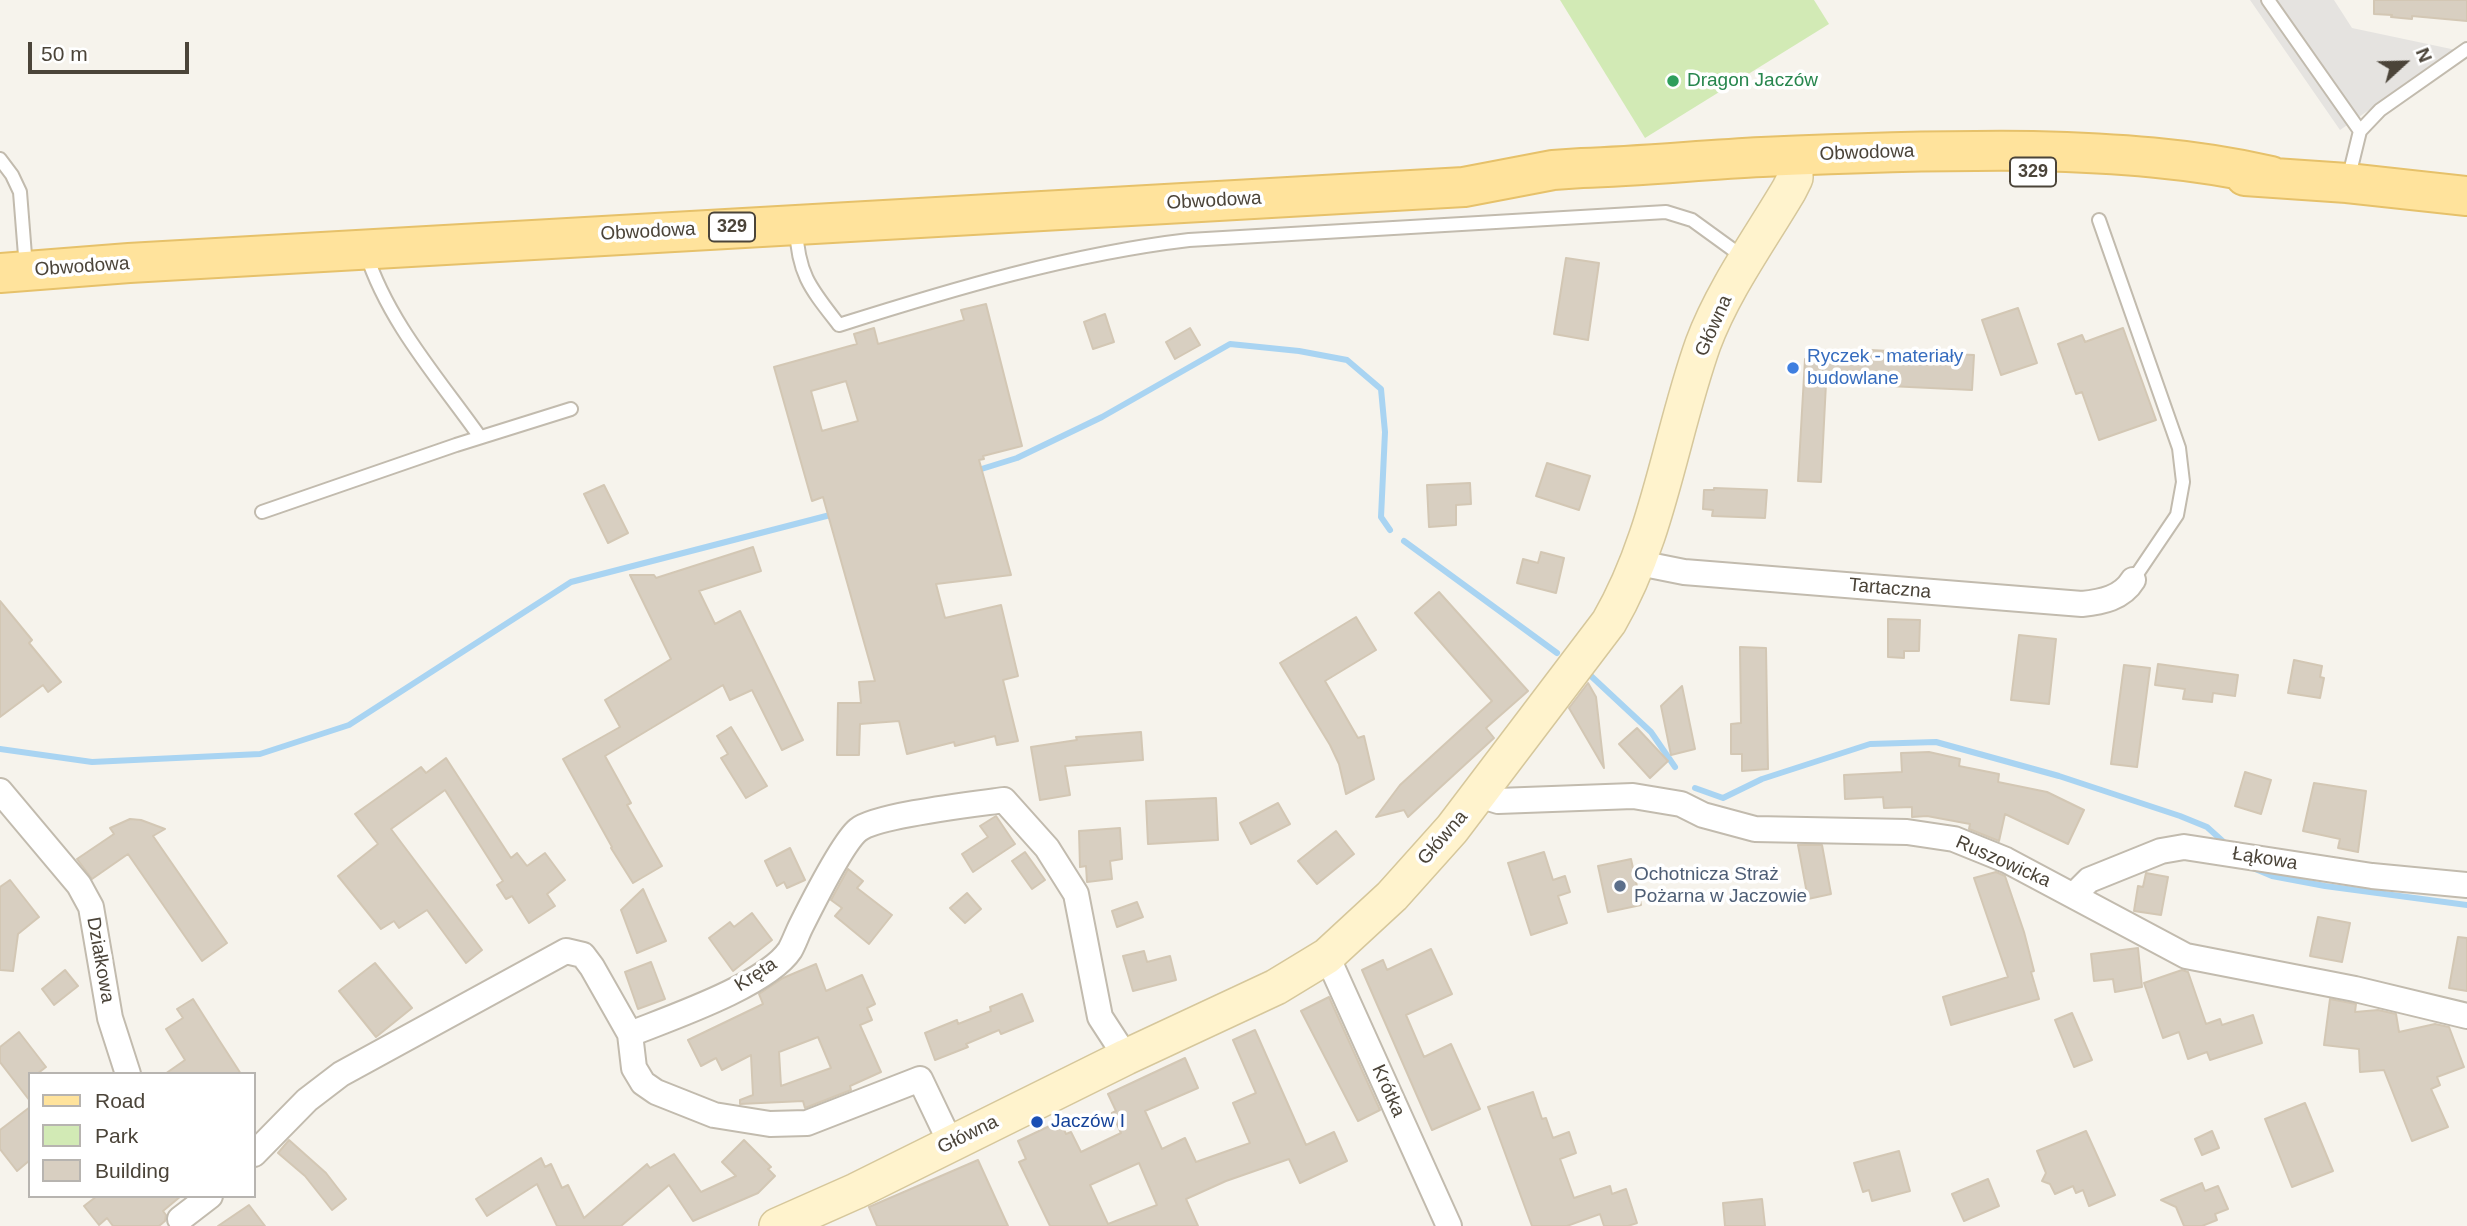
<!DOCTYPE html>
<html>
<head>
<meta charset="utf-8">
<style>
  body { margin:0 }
  #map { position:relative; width:2467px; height:1226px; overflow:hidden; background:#f6f3ec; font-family:Helvetica,sans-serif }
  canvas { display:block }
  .legend { position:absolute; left:28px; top:1072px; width:228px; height:126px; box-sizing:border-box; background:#fff; border:2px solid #b7b4b0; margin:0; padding:9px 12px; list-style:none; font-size:21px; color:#4b4439 }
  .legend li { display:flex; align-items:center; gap:14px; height:35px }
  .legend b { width:35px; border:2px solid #b7b4b0 }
  .north { position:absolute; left:2369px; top:28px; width:70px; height:70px; -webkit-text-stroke:5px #fff; paint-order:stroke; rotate:68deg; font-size:19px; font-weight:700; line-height:28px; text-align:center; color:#4b4439 }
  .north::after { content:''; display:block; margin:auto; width:24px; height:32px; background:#4b4439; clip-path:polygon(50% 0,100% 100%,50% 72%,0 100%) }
  .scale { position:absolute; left:28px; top:42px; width:161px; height:32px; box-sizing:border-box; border:4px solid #4b4439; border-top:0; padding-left:9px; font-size:21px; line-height:24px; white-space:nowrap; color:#4b4439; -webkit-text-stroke:5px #fff; paint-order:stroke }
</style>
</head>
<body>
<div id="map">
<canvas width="2467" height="1226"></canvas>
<ul class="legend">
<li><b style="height:9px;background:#ffe39c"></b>Road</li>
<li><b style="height:19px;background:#d2eab5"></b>Park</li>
<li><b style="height:19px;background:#d8cfc1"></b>Building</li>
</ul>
<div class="north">N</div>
<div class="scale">50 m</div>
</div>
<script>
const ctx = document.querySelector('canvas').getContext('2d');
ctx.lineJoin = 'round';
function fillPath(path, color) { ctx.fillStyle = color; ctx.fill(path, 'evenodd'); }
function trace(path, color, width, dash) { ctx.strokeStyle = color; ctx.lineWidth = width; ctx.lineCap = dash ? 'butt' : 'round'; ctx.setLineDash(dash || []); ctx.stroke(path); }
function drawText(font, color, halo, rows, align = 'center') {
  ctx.font = font + ' Helvetica,sans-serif'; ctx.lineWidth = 7; ctx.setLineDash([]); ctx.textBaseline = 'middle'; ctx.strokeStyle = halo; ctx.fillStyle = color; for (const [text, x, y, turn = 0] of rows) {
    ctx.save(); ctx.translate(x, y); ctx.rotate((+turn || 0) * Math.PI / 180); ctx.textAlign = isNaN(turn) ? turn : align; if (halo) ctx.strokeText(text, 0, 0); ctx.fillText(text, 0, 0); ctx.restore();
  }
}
const green = new Path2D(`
  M 1560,0 L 1814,0 L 1829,24 L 1645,138 Z`);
const parking = new Path2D(`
  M 2250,0 L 2334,0 L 2352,28 L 2456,50 L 2340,130 Z`);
const stream = new Path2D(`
  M 975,471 L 1017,458 L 1102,417 L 1230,344 L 1299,351 L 1347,360 L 1381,389 L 1385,432 L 1381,517 L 1390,530
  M 1404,541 L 1557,653
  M 1591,676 L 1651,732 L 1675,767
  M 0,749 L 92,762 L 260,754 L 349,725 L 571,582 L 834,514
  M 1695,788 L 1723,798 L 1762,779 L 1870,744 L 1936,742 L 2059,776 L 2180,816 L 2207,827 L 2227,845
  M 2253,868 L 2272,876 L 2325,886 L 2467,905`);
const building = new Path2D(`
  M 2374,0 L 2467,0 L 2467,21 L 2412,16 L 2412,19 L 2401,18 L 2391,17 L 2392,15 L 2374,14 Z
  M 1566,258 L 1599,263 L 1588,340 L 1554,334 Z
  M 986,304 L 1022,446 L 983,456 L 984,459 L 979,460 L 1011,575 L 936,584 L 945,618 L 1001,605 L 1018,676 L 1003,680 L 1018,741 L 997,745 L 995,736 L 955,746 L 954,742 L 907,754 L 899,721 L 860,724 L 859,755 L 837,755 L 838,703 L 861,703 L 859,682 L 875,681 L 823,497 L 812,501 L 774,367 L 857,344 L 854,334 L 874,328 L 878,344 L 964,320 L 961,310 ZM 846,381 L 858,421 L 822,431 L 811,391 Z
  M 2018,308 L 2037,363 L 2001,375 L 1982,320 Z
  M 1105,314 L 1114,342 L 1093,349 L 1084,322 Z
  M 1190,328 L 1200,345 L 1175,359 L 1166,342 Z
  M 2123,328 L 2156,420 L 2099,440 L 2082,392 L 2076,394 L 2058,344 L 2082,335 L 2085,342 Z
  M 1869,350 L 1974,355 L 1972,390 L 1826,383 L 1821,482 L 1798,481 L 1805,359 L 1868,362 Z
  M 1547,463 L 1590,476 L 1579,510 L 1536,496 Z
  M 1470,483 L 1471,504 L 1456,505 L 1456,525 L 1429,527 L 1427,485 Z
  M 604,485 L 628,533 L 608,543 L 584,494 Z
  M 1714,488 L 1767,490 L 1765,518 L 1712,516 L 1713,510 L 1703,509 L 1704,490 L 1714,490 Z
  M 753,547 L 761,571 L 699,591 L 715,624 L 740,611 L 803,740 L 782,750 L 752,690 L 730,700 L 723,685 L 605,756 L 631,803 L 627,805 L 662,866 L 633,883 L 611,848 L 612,847 L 563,759 L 620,727 L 605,700 L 671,659 L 630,575 L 654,575 L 656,578 Z
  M 1541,552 L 1564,558 L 1556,593 L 1517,583 L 1523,559 L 1538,563 Z
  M 1439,592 L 1528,691 L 1486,728 L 1494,738 L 1408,817 L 1404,810 L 1376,817 L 1400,785 L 1492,701 L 1415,613 Z
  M 0,601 L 32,640 L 29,643 L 61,682 L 48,692 L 43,685 L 0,717 Z
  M 1356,617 L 1376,650 L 1325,681 L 1358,738 L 1364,736 L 1374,779 L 1346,794 L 1339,764 L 1330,745 L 1280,663 Z
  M 1888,619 L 1920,620 L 1919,651 L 1904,651 L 1904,658 L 1888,657 Z
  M 2019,635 L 2056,639 L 2049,704 L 2011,700 Z
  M 1740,647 L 1766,648 L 1768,769 L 1742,771 L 1742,754 L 1731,754 L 1731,724 L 1741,723 Z
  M 2294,660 L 2322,666 L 2320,677 L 2324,678 L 2320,698 L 2288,693 Z
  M 2158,664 L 2238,675 L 2235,696 L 2213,693 L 2212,702 L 2183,699 L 2185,689 L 2155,685 Z
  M 2124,665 L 2150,668 L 2137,767 L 2111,764 Z
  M 1588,683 L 1596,697 L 1604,768 L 1569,708 Z
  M 1682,686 L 1695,749 L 1671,755 L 1661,706 Z
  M 731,727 L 767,786 L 746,798 L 721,758 L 728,754 L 717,736 Z
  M 1637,728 L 1668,761 L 1650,778 L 1619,744 Z
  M 1141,732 L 1143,760 L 1065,766 L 1070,795 L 1040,800 L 1031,747 L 1077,740 L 1076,737 Z
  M 1929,752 L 1960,759 L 1959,766 L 1999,774 L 1998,782 L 2047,792 L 2084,810 L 2068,844 L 2005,814 L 1999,841 L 1969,829 L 1970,824 L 1927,816 L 1912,817 L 1912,807 L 1884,808 L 1883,797 L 1845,799 L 1844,775 L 1902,772 L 1901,753 Z
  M 446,758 L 511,858 L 517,853 L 527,866 L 545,853 L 565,880 L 547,894 L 555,906 L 529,923 L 512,896 L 506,899 L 497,885 L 503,881 L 445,790 L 391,829 L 482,950 L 466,963 L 427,910 L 399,928 L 394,921 L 381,929 L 338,876 L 378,844 L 355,814 L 421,767 L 426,773 Z
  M 2245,772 L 2271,780 L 2261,814 L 2235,806 Z
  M 2314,783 L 2366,791 L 2358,852 L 2338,848 L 2340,839 L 2303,831 Z
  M 1216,798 L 1218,840 L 1148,844 L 1146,801 Z
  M 1278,803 L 1290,824 L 1251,844 L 1240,823 Z
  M 996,816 L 1015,844 L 973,872 L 962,854 L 988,837 L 980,826 Z
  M 130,819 L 141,820 L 165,829 L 153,836 L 227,943 L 202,961 L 128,854 L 92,879 L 77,859 L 114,834 L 110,828 Z
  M 1120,828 L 1122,859 L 1110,861 L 1112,879 L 1087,882 L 1086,866 L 1080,867 L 1079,831 Z
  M 1336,831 L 1354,854 L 1317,884 L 1298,861 Z
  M 1798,845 L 1822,845 L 1831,894 L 1808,899 Z
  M 790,848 L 805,880 L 787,888 L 784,882 L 777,886 L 765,861 Z
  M 1025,852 L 1045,880 L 1032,889 L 1012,861 Z
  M 1544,852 L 1553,880 L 1565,876 L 1570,892 L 1558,896 L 1567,923 L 1531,935 L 1508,863 Z
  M 1631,859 L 1641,905 L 1608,912 L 1598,866 Z
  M 848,869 L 863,881 L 857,888 L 892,915 L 869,944 L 835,916 L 842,908 L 831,900 Z
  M 1996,872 L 2005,876 L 2024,932 L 2034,971 L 2031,972 L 2039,999 L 1951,1025 L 1943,997 L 2008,977 L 1974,878 Z
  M 2146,873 L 2168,877 L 2161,915 L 2134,911 L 2138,886 L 2143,887 Z
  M 10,880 L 39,917 L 18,934 L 13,971 L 0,970 L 0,887 Z
  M 643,889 L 666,941 L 637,953 L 621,910 Z
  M 967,893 L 981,909 L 965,923 L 950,908 Z
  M 1137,902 L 1143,917 L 1117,927 L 1112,911 Z
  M 752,913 L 772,940 L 733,971 L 709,938 L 730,922 L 734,927 Z
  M 2318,917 L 2350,923 L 2342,962 L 2310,956 Z
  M 2458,937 L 2467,938 L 2467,991 L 2449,988 Z
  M 2138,948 L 2142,987 L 2115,992 L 2113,979 L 2094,981 L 2091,954 Z
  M 1431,949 L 1452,994 L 1406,1015 L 1424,1057 L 1451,1044 L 1480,1109 L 1432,1130 L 1362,970 L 1383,960 L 1387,970 Z
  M 1144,951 L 1147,962 L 1170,956 L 1176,980 L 1133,991 L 1123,956 Z
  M 651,962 L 665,999 L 638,1009 L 625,972 Z
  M 375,963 L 412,1008 L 376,1037 L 339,991 Z
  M 816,964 L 826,991 L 862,975 L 875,1004 L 867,1008 L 872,1020 L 860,1025 L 881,1072 L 850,1086 L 851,1090 L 805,1108 L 803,1101 L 740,1104 L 740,1100 L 753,1095 L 751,1055 L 722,1070 L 716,1058 L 701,1066 L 688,1040 L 763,1004 L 759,994 L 783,978 ZM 818,1037 L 831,1068 L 781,1086 L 779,1052 Z
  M 65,970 L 78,986 L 54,1005 L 42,989 Z
  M 2182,970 L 2188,972 L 2206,1024 L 2220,1019 L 2222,1025 L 2253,1015 L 2262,1043 L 2210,1060 L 2207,1052 L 2188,1059 L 2179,1032 L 2163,1038 L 2144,983 Z
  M 1022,994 L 1033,1021 L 1001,1034 L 999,1030 L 966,1044 L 968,1047 L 935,1060 L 925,1033 L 957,1020 L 958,1024 L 991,1011 L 990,1007 Z
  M 1329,997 L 1380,1110 L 1358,1121 L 1301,1011 Z
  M 193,999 L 219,1040 L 241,1074 L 165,1074 L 185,1060 L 166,1029 L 183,1018 L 177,1009 Z
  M 2330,999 L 2356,1004 L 2355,1012 L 2378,1010 L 2396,1014 L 2399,1032 L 2435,1024 L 2449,1027 L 2464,1067 L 2437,1077 L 2440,1085 L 2431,1089 L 2448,1127 L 2412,1141 L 2384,1070 L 2360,1072 L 2359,1049 L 2324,1045 Z
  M 2072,1013 L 2092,1060 L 2074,1067 L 2055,1020 Z
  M 1255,1030 L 1306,1145 L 1334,1132 L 1347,1161 L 1300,1183 L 1289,1159 L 1226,1181 L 1186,1199 L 1198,1226 L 1050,1226 L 1019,1162 L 1026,1159 L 1018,1141 L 1060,1121 L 1066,1134 L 1071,1132 L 1081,1152 L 1121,1133 L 1112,1113 L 1116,1111 L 1108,1094 L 1185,1058 L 1198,1088 L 1145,1111 L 1162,1149 L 1185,1138 L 1196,1162 L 1250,1143 L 1233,1103 L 1256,1093 L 1233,1040 ZM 1139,1163 L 1157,1205 L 1108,1224 L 1090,1185 Z
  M 19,1032 L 46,1067 L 37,1074 L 30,1074 L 30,1101 L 0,1062 L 0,1047 Z
  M 1533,1092 L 1542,1119 L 1546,1118 L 1553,1138 L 1569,1132 L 1576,1153 L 1560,1159 L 1574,1198 L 1610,1186 L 1612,1194 L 1626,1189 L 1637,1223 L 1628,1226 L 1604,1226 L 1600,1214 L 1567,1226 L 1532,1226 L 1488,1107 Z
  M 2305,1103 L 2333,1171 L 2292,1187 L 2265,1119 Z
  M 30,1107 L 30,1160 L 17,1171 L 0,1149 L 0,1130 Z
  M 2086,1131 L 2115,1195 L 2089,1206 L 2083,1190 L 2076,1193 L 2073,1186 L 2055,1194 L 2050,1184 L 2042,1181 L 2046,1173 L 2037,1151 Z
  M 2212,1131 L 2219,1148 L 2202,1155 L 2195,1139 Z
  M 289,1140 L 326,1173 L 346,1199 L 332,1210 L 305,1176 L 278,1153 Z
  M 744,1140 L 771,1167 L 768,1169 L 775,1176 L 758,1193 L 693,1221 L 669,1185 L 621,1226 L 557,1226 L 537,1184 L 487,1216 L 476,1199 L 541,1158 L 545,1167 L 551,1164 L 562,1188 L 568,1185 L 584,1218 L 647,1164 L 650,1168 L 674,1154 L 701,1192 L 736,1176 L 722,1162 Z
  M 1899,1151 L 1910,1191 L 1872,1201 L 1869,1190 L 1863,1192 L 1854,1163 Z
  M 978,1160 L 1008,1226 L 877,1226 L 869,1207 Z
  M 1988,1179 L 1999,1206 L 1964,1221 L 1952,1194 Z
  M 2202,1183 L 2205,1191 L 2218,1186 L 2228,1209 L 2215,1214 L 2217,1220 L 2202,1226 L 2184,1226 L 2176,1207 L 2161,1200 Z
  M 97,1196 L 181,1196 L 163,1211 L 166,1215 L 165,1221 L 159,1226 L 113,1226 L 107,1218 L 99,1225 L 84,1206 Z
  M 1762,1199 L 1765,1226 L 1725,1226 L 1723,1203 Z
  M 249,1205 L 265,1226 L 218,1226 Z`);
const lane = new Path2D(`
  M 2268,0 L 2360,131
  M 0,159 L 12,175 L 20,192 L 26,268
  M 2348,180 L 2360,131 L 2380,110 L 2467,49
  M 2099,220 L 2179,448 L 2183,482 L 2177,515 L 2133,580
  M 796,228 C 798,275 811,289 839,325 C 953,289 1070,254 1189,240 L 1666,212 L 1692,220 L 1743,257
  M 366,253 C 388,322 439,379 480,437
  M 262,512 L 456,445 L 571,409`);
const street = new Path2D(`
  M 1639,563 L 1684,572 L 2082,604 C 2102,602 2122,598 2133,580
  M 0,791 L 79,885 L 91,907 L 110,1018 L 128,1074
  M 1479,795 L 1498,801 L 1633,796 L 1681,804 L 1703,815 L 1755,829 L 1907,832 L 1954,839 L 2006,860 L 2186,956 L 2355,989 L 2467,1016
  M 2074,895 L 2089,880 L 2161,851 L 2184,847 L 2372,876 L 2467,885
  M 1327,956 L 1449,1226
  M 630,1034 C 670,1018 767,985 790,950 C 794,943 797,934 801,926 C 811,906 843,842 858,830 C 876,815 976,804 1004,800 L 1047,848 L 1076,894 L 1100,1017 L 1126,1057
  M 254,1154 L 307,1100 L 341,1074 L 566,951 L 583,955 L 592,967 L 630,1034 L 634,1068 L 643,1083 L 656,1092 L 714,1115 L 770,1124 L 807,1123 L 920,1079 L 951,1144
  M 180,1219 L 210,1196`);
const secondary = new Path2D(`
  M 777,1226 L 856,1191 L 1126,1057 L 1276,987 L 1327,956 L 1392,896 L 1452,829 L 1609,622 C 1659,536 1670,437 1703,344 C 1723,290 1760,239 1789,190 L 1795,178 L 1795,156`);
const primary = new Path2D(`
  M 2245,176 L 2347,183 L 2467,196
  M 0,273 L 129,263 L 1464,187 L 1553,170 L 1582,168 C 1642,166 1702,160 1762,157 C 1853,153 1943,150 2033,151 C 2113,153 2193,158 2271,176`);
const markers = [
  [1673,81,7,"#2e9e5b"],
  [1793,368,7,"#3f7fe0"],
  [1620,886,7,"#5c6f8a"],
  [1037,1122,7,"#1a4fb4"]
];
const shields = [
  [2033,172,46],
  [732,227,46]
];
const shieldNames = [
  ["329",2033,172],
  ["329",732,227]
];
const leisureNames = [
  ["Dragon Jaczów",1687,81]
];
const streetNames = [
  ["Obwodowa",1867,153,-2],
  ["Obwodowa",1214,201,-3],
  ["Obwodowa",648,232,-3],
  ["Obwodowa",82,267,-4],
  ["Główna",1714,326,-66],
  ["Tartaczna",1890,589,5],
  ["Główna",1443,838,-49],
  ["Łąkowa",2265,859,9],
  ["Ruszowicka",2003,862,24],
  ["Działkowa",100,960,80],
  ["Kręta",756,975,-33],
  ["Krótka",1388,1091,66],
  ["Główna",968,1135,-26]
];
const shopNames = [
  ["Ryczek - materiały",1807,357],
  ["budowlane",1807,379]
];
const serviceNames = [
  ["Ochotnicza Straż",1634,875],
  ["Pożarna w Jaczowie",1634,897]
];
const transitNames = [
  ["Jaczów I",1051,1122]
];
fillPath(green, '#d2eab5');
fillPath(parking, '#e5e3e0');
trace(stream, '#a9d4f2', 6);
fillPath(building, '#d8cfc1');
trace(building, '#d3c7b4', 2);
trace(lane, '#c2bbae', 16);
trace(street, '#c2bbae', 28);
trace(secondary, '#d6c79b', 38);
trace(primary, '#e6c16a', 42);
trace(lane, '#fff', 12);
trace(street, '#fff', 24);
trace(secondary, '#fff3cd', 35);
trace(primary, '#ffe39c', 38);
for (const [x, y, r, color] of markers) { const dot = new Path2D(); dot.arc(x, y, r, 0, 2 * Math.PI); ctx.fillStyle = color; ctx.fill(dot); trace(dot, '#fff', 2.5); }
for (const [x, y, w] of shields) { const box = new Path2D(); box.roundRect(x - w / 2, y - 14.5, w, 29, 5); ctx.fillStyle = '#fff'; ctx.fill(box); trace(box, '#4b4439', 2); }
drawText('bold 18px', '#4b4439', null, shieldNames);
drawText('19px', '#27864d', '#fff', leisureNames, 'left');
drawText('19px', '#4b4439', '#fff', streetNames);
drawText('19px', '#366cbe', '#fff', shopNames, 'left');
drawText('19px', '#4e5e75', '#fff', serviceNames, 'left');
drawText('19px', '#164399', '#fff', transitNames, 'left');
</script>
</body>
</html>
